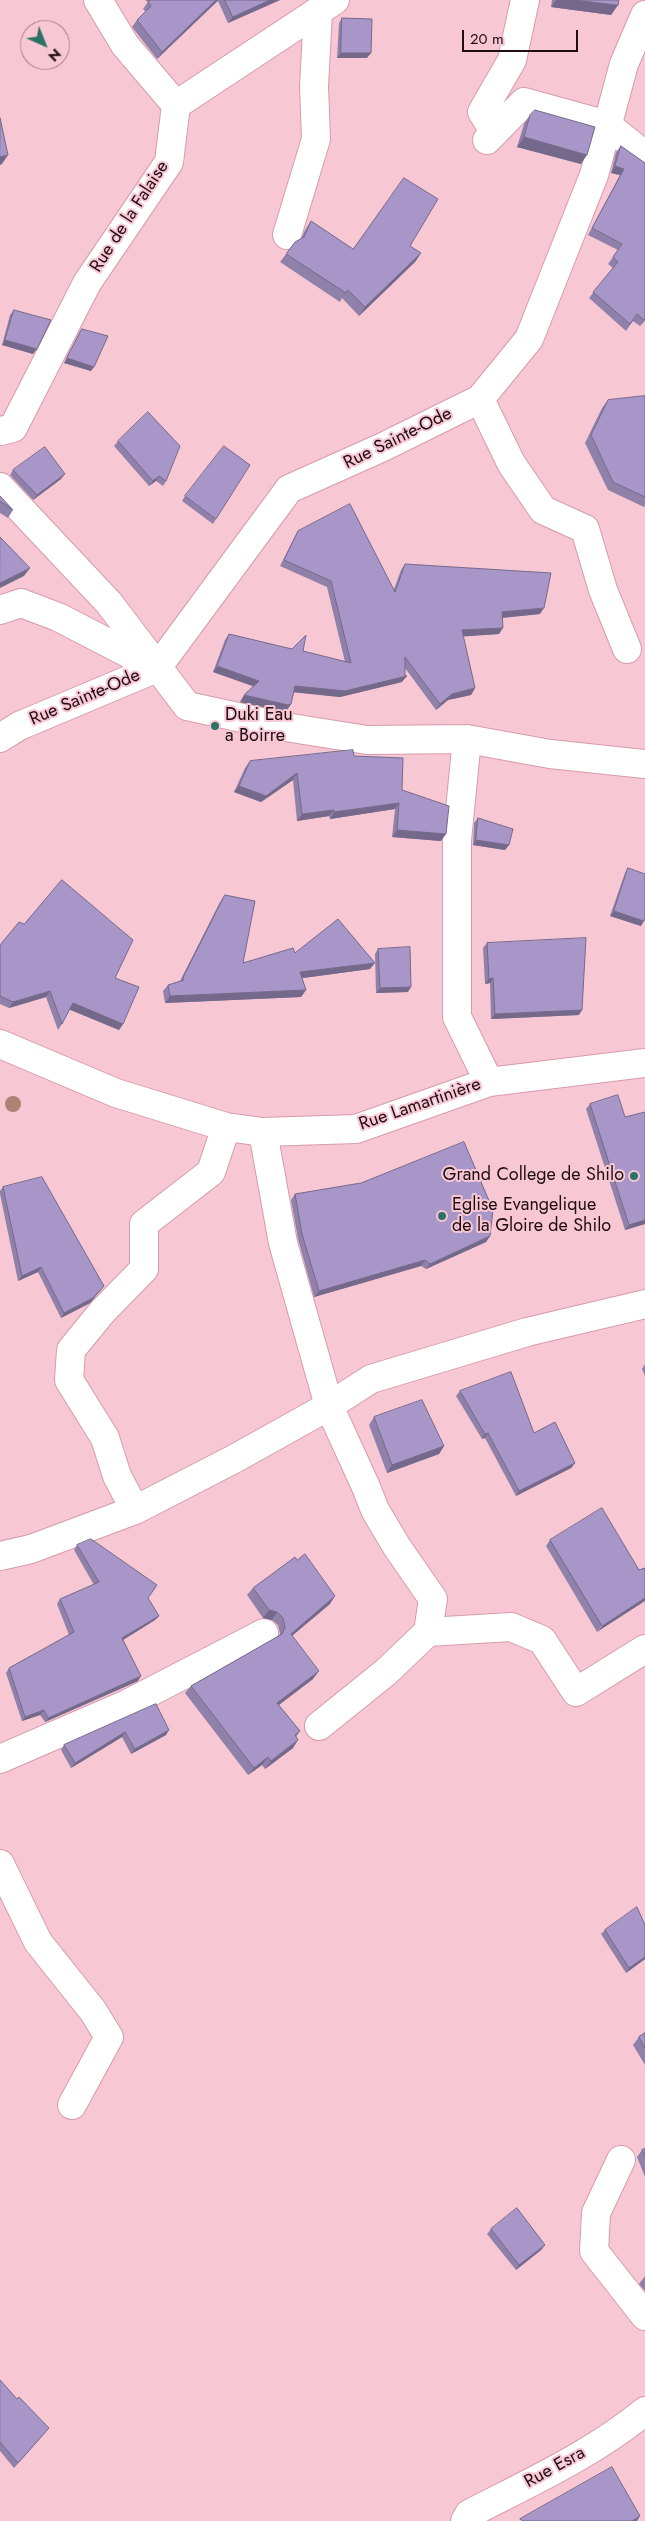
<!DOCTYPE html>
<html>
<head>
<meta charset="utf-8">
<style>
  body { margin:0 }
  #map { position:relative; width:645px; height:2521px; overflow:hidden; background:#f8c7d4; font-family:Jost,sans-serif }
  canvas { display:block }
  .north { position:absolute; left:20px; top:20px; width:50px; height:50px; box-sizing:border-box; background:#f8c7d4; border:1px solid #a27c87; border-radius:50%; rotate:136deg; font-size:14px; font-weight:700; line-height:20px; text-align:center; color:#200c13 }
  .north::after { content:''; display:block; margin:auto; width:18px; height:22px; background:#2d7266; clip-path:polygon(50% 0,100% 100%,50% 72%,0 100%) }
  .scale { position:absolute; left:462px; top:30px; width:116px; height:22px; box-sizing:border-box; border:2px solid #200c13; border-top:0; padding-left:6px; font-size:15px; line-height:18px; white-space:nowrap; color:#200c13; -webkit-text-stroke:4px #f8c7d4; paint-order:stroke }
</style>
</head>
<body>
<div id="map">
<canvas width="645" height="2521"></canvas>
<div class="north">N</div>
<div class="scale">20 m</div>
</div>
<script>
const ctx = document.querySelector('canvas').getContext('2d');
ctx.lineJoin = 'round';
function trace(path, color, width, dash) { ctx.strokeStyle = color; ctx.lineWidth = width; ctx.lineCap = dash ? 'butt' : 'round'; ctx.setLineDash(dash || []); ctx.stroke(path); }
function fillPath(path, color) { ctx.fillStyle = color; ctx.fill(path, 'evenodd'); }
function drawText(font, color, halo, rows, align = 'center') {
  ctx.font = font + ' Jost,sans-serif'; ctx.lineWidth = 4; ctx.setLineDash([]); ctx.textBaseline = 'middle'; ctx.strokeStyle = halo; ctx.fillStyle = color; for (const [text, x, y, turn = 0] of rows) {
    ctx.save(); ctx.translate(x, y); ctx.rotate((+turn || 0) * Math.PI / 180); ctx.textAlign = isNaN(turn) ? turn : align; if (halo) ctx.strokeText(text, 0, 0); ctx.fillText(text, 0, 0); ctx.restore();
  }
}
const minor = new Path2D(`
  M 98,0 L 125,45 L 176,105
  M 495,132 L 482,112 L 512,60 L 525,0
  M 487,140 L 524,102 L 607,125 L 645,155
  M 287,235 L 316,139 L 314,86 L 318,12
  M 480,399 L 511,463 L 543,510 L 585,529 L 603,590 L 627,649
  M 0,431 L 13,428 L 87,283 L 169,162 L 176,105 L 335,0
  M 0,487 L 109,603 L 187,706 L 279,726 L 367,740 L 467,739 L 550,754 L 645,764
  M 0,610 L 21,603 L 58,617 L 151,665
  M 0,738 L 19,726 L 157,668 L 289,489 L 383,447 L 480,399 L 529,339 L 594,175 L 624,64 L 645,15
  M 467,739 L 457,840 L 457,1017 L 489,1082
  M 0,1044 L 116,1093 L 226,1127 L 263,1132 L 356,1129 L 489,1082 L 645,1063
  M 263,1132 L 283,1243 L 329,1406 L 366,1487 L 375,1510 L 397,1547 L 433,1599 L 428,1632 L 386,1672 L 319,1726
  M 135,1510 L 117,1476 L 105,1438 L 69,1380 L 71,1350 L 102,1312 L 144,1269 L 144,1224 L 211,1172 L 226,1127
  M 0,1556 L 31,1549 L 135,1510 L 234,1459 L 329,1406 L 371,1379 L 527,1332 L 645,1304
  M 428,1632 L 511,1627 L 542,1640 L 576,1692 L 645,1649
  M 0,1759 L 127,1704 L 264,1633
  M 0,1864 L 38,1942 L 93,2011 L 109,2037 L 72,2105
  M 621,2160 L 596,2213 L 594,2251 L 645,2316
  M 465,2521 L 469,2514 C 529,2483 593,2454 645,2411`);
const trees = [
  [13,1104]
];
const wall = new Path2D(`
  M 145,0 L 280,0 L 228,23 L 218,1 L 157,59 L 132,27 L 137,20 L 146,12 L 143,9 L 148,2 Z
  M 552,0 L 619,0 L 618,5 L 611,15 L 551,7 Z
  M 342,18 L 367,58 L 337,58 L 339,23 Z
  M 530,115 L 581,164 L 517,147 L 524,124 Z
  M 621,146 L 645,321 L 640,326 L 633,321 L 626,331 L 589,298 L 613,268 L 608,264 L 618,250 L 588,235 L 620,175 L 611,173 L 616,152 Z
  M 311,221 L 353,249 L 410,246 L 421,253 L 415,262 L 359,316 L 342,298 L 340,302 L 280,262 L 295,242 L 301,239 L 305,230 Z
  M 14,310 L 33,354 L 2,345 L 10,315 Z
  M 82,329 L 91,371 L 64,363 L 79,334 Z
  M 645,396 L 645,505 L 644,507 L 608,490 L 585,443 L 602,408 L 608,400 Z
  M 118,441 L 166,481 L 163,486 L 156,481 L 149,486 L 114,446 Z
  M 13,470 L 61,479 L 33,500 L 10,475 Z
  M 0,496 L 13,510 L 8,518 L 0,513 Z
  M 185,496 L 216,519 L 213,524 L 182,501 Z
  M 298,531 L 394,589 L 401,570 L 405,564 L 540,614 L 503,618 L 499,634 L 463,636 L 475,688 L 471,695 L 448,700 L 436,710 L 405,668 L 402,682 L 340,697 L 294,692 L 291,704 L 287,710 L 283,711 L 240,702 L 254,686 L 213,672 L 225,640 L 229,634 L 345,662 L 327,587 L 280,566 L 294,538 Z
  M 354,756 L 402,790 L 441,841 L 392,837 L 395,809 L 330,819 L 329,816 L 297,821 L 293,780 L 261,802 L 234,792 L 245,768 L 250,761 Z
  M 478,818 L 509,845 L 505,850 L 473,845 L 474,823 Z
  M 628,868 L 641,926 L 610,916 L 625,873 Z
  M 225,895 L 243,963 L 295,953 L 370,969 L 302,978 L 306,990 L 301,997 L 165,1003 L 163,991 L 168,985 L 180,981 L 220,902 Z
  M 487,943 L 579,1015 L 491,1019 L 490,983 L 485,984 L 483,948 Z
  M 0,945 L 115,978 L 123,1024 L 119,1030 L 69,1009 L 62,1024 L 58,1030 L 46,997 L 9,1008 L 0,1004 Z
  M 378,949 L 408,992 L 376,993 L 375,954 Z
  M 590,1104 L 625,1117 L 645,1224 L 625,1230 L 586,1109 Z
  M 3,1187 L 104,1286 L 90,1303 L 61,1318 L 38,1272 L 18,1281 L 0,1194 L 0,1191 Z
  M 295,1194 L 490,1236 L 486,1242 L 426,1269 L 421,1266 L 314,1297 L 298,1239 L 291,1200 Z
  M 645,1364 L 645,1376 L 642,1369 Z
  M 460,1391 L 534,1433 L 575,1463 L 571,1468 L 516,1496 L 485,1438 L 482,1439 L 456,1396 Z
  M 374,1417 L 444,1446 L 439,1454 L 387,1473 L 369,1425 Z
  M 550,1540 L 639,1570 L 645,1568 L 597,1632 L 546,1546 Z
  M 77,1545 L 148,1598 L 159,1616 L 155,1620 L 123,1640 L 138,1681 L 45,1722 L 40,1715 L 22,1721 L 6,1673 L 9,1668 L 69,1635 L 57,1604 L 60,1599 L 94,1585 L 74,1550 Z
  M 253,1588 L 330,1604 L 292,1635 L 313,1679 L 279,1705 L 300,1731 L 296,1737 L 293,1748 L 265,1769 L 262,1765 L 248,1775 L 185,1693 L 191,1686 L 279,1636 L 280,1634 L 278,1625 L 272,1620 L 263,1618 L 247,1595 Z
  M 156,1704 L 166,1735 L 131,1754 L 122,1737 L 71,1768 L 61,1750 L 64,1745 Z
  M 645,1925 L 645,1959 L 626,1973 L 601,1934 L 605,1930 Z
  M 645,2033 L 645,2065 L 633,2045 L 639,2037 Z
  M 645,2149 L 645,2177 L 637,2157 L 642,2150 Z
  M 491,2229 L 545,2245 L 541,2250 L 516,2270 L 487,2234 Z
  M 645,2276 L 645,2291 L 639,2284 Z
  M 0,2380 L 45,2433 L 14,2468 L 0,2451 Z`);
const shadedWall = new Path2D(`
  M 216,0 L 218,0 L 157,59 L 162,52 Z
  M 270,0 L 280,0 L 228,23 L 233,17 Z
  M 556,0 L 574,0 L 618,5 L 611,15 L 551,7 Z
  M 341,53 L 371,53 L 367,58 L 337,58 Z
  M 524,137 L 587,155 L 581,164 L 517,147 Z
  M 8,155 L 2,164 L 0,165 L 0,157 Z
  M 615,166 L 624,169 L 620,175 L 611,173 Z
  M 421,253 L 415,262 L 359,316 L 365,307 Z
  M 5,340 L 37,349 L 33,354 L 2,345 Z
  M 67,358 L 94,367 L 91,371 L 64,363 Z
  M 65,474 L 61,479 L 33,500 L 37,495 Z
  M 159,476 L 156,481 L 149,486 L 153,481 Z
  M 30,568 L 24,576 L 0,588 L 0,583 Z
  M 544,608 L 540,614 L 498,618 L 502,612 Z
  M 503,628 L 499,634 L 457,637 L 462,630 Z
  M 217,666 L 259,681 L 255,687 L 213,672 Z
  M 407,676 L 402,682 L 340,697 L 291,692 L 295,686 Z
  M 475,688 L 471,695 L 448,700 L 436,710 L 440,704 L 452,694 Z
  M 244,695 L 291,704 L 287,710 L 283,711 L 240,702 Z
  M 297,773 L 293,780 L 261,802 L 234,792 L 239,786 Z
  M 399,803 L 395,809 L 330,819 L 334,812 Z
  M 334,810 L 329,816 L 297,821 L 302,814 Z
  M 397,830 L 446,834 L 441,841 L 392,837 Z
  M 476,840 L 509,845 L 505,850 L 473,845 Z
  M 614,911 L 644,921 L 641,926 L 610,916 Z
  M 375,963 L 370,969 L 296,979 L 300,972 Z
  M 493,978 L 490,983 L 485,984 L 489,979 Z
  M 411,987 L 408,992 L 376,993 L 380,988 Z
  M 306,990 L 301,997 L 165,1003 L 170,996 Z
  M 50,991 L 46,997 L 9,1008 L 13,1002 Z
  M 73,1003 L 123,1024 L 119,1030 L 68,1009 Z
  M 582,1010 L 579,1015 L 491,1019 L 495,1014 Z
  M 645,1220 L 645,1224 L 625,1230 L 629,1225 Z
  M 490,1236 L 486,1242 L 426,1269 L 430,1264 Z
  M 425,1260 L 421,1266 L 314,1297 L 319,1291 Z
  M 41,1267 L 38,1272 L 18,1281 L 22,1276 Z
  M 104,1286 L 90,1303 L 61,1318 L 64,1313 Z
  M 488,1433 L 485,1438 L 482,1439 L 485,1434 Z
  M 444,1446 L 439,1454 L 387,1473 L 392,1465 Z
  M 575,1463 L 571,1468 L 516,1496 L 519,1491 Z
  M 335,1596 L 330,1604 L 286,1641 L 291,1634 Z
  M 645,1598 L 645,1601 L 597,1632 L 602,1626 Z
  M 269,1610 L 277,1612 L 272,1620 L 263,1618 Z
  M 159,1616 L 155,1620 L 118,1643 L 122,1638 Z
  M 319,1671 L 313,1679 L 272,1710 L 277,1703 Z
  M 141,1676 L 138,1681 L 45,1722 L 48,1718 Z
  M 44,1710 L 40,1715 L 22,1721 L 25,1717 Z
  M 169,1730 L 166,1735 L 131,1754 L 135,1749 Z
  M 125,1732 L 122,1737 L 71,1768 L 75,1763 Z
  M 298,1740 L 293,1748 L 265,1769 L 271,1761 Z
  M 268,1757 L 262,1765 L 248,1775 L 254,1768 Z
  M 645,1957 L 645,1959 L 626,1973 L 629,1968 Z
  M 545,2245 L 541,2250 L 516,2270 L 519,2265 Z
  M 640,2516 L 637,2521 L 632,2521 Z`);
const building = new Path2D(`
  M 151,0 L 216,0 L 162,52 L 137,20 L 151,6 L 148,2 Z
  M 225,0 L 270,0 L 233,17 Z
  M 574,0 L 619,0 L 618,5 Z
  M 342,18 L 372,19 L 371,53 L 341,53 Z
  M 535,110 L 595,127 L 587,155 L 524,137 L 530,115 Z
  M 0,118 L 8,155 L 0,157 Z
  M 621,146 L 645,163 L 645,319 L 644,320 L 637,314 L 630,324 L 593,292 L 618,262 L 613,257 L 622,244 L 592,228 L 624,169 L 615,166 Z
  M 404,178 L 438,199 L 410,246 L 421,253 L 365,307 L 348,290 L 346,293 L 286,254 L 295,242 L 304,237 L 311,221 L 353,249 Z
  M 14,310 L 51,320 L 37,349 L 5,340 Z
  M 82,329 L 108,336 L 94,367 L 67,358 Z
  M 645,396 L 645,497 L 613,482 L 591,435 L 608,400 Z
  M 148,412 L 180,446 L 166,481 L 159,476 L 153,481 L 118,441 Z
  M 224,446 L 250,465 L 216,519 L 185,496 Z
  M 45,447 L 65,474 L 37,495 L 13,470 Z
  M 0,496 L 13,510 L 0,501 Z
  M 350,504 L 395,592 L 405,564 L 551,573 L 544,608 L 502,612 L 503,628 L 462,630 L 475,688 L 452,694 L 440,704 L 405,657 L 405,676 L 407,676 L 345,691 L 295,686 L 291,704 L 288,705 L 244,695 L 259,681 L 217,666 L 229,634 L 292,649 L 306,635 L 303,651 L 351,663 L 331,581 L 284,560 L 298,531 Z
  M 0,537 L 30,568 L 0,583 Z
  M 353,750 L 354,756 L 403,758 L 402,790 L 449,806 L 446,834 L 397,830 L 399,803 L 334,812 L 334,810 L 302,814 L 297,773 L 266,796 L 239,786 L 250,761 Z
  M 478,818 L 513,829 L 509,845 L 476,840 Z
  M 628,868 L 645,874 L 645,918 L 644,921 L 614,911 Z
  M 62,880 L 133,940 L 115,978 L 139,987 L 123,1024 L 73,1003 L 62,1024 L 50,991 L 13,1002 L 0,996 L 0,945 L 19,922 L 24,924 Z
  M 225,895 L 255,901 L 243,963 L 293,948 L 295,953 L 338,919 L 375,963 L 300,972 L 306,990 L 170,996 L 168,985 L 184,980 L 183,978 Z
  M 586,938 L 582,1010 L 495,1014 L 493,978 L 489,979 L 487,943 Z
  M 410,947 L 411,987 L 380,988 L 378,949 Z
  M 618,1095 L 625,1117 L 645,1112 L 645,1220 L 629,1225 L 590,1104 Z
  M 464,1142 L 493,1210 L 490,1236 L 430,1264 L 425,1260 L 319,1291 L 302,1234 L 295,1194 L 361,1183 Z
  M 42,1177 L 104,1286 L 93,1298 L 64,1313 L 41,1267 L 22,1276 L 3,1187 Z
  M 511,1372 L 534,1433 L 555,1422 L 575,1463 L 519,1491 L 488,1433 L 485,1434 L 460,1391 Z
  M 422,1400 L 444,1446 L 392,1465 L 374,1417 Z
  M 602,1508 L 639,1570 L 645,1568 L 645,1598 L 602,1626 L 550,1540 Z
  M 91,1539 L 157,1585 L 148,1598 L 159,1616 L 122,1638 L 141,1676 L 48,1718 L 44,1710 L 25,1717 L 9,1668 L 74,1632 L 60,1599 L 99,1582 L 77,1545 Z
  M 305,1554 L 335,1596 L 291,1634 L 319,1671 L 277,1703 L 300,1731 L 295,1735 L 298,1740 L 271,1761 L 268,1757 L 254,1768 L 191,1686 L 282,1634 L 285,1627 L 283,1618 L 277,1612 L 269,1610 L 253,1588 L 295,1557 L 297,1560 Z
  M 156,1704 L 169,1730 L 135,1749 L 125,1732 L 75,1763 L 64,1745 Z
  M 637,1907 L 645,1925 L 645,1957 L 629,1968 L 605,1930 Z
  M 645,2033 L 645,2048 L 639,2037 Z
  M 645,2149 L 645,2156 L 642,2150 Z
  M 517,2208 L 545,2245 L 519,2265 L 491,2229 Z
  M 0,2380 L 17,2399 L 19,2397 L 49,2428 L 18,2463 L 0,2442 Z
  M 612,2467 L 640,2516 L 632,2521 L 523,2521 L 520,2519 Z`);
const markers = [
  [215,726,5,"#2d7266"],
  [634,1176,5,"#2d7266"],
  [442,1216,5,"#2d7266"]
];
const streetNames = [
  ["Rue de la Falaise",130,217,-57],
  ["Rue Sainte-Ode",398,439,-26],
  ["Rue Sainte-Ode",85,698,-23],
  ["Rue Lamartinière",420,1105,-19],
  ["Rue Esra",555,2468,-29]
];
const poiNames = [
  ["Duki Eau",225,716],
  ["a Boirre",225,737],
  ["Grand College de Shilo",624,1176,"right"],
  ["Eglise Evangelique",452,1206],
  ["de la Gloire de Shilo",452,1227]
];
trace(minor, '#d69bac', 30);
trace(minor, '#fff', 28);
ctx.fillStyle = '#ae8274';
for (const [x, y] of trees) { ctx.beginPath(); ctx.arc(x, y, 8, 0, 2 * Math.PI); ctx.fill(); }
fillPath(wall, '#9081ab');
fillPath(shadedWall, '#75698b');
fillPath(building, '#a796c7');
trace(building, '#75698b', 1);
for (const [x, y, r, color] of markers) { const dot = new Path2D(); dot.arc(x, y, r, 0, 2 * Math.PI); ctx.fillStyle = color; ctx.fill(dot); trace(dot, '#f8c7d4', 2); }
drawText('18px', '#200c13', '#f8c7d4', streetNames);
drawText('18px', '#200c13', '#f8c7d4', poiNames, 'left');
</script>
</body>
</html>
